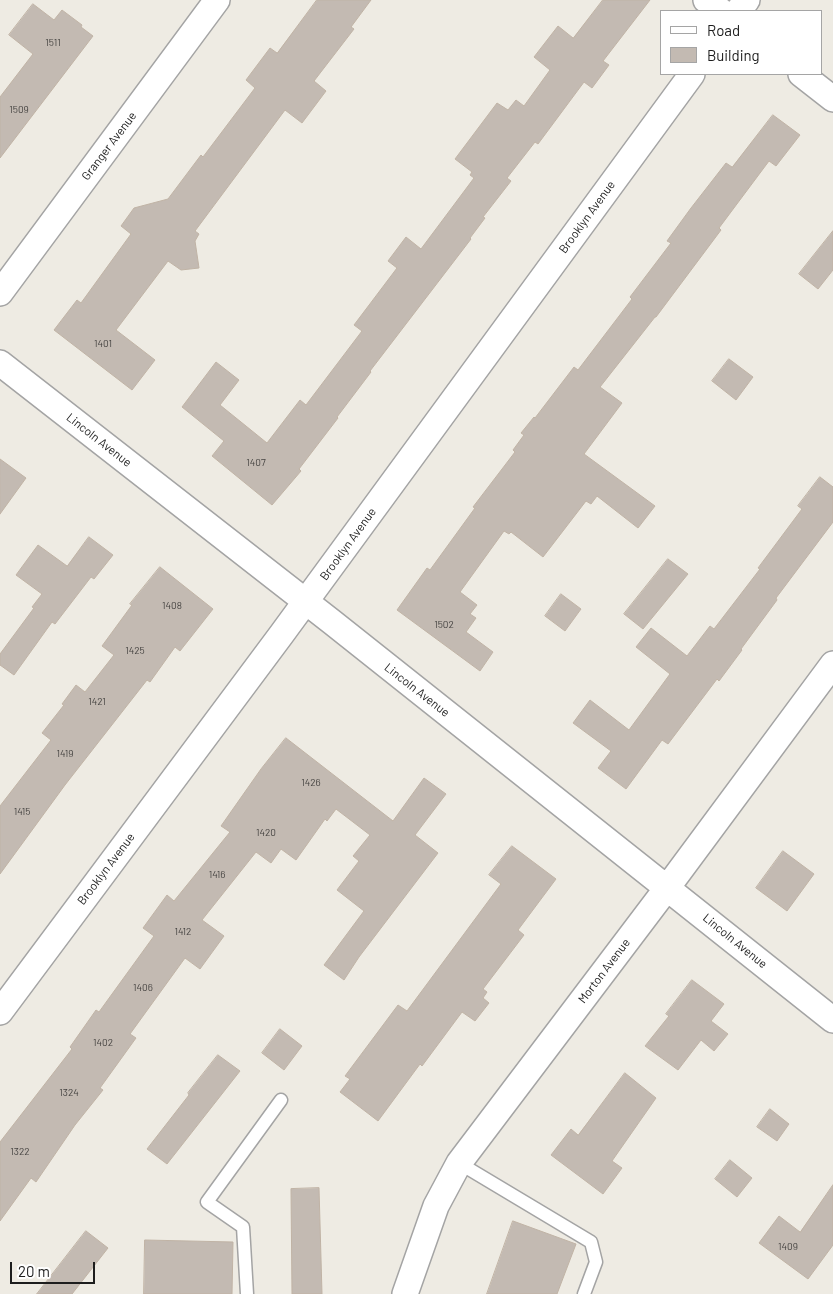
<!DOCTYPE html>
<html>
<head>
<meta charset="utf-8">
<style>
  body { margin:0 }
  #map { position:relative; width:833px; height:1294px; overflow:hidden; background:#eeebe3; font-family:Barlow,sans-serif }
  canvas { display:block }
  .legend { position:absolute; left:660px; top:10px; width:162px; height:65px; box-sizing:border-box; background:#fff; border:1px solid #a5a5a5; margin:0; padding:6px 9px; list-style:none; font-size:15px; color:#1d1d1d }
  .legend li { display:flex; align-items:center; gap:10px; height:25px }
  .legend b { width:25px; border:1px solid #a5a5a5 }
  .scale { position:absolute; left:10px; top:1262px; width:85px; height:22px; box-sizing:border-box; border:2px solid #1d1d1d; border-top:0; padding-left:6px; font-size:15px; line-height:18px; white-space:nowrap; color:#1d1d1d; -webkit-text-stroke:4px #fff; paint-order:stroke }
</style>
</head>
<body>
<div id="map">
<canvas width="833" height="1294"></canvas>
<ul class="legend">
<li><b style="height:6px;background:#fff"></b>Road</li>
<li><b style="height:14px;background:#c3bab2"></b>Building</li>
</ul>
<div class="scale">20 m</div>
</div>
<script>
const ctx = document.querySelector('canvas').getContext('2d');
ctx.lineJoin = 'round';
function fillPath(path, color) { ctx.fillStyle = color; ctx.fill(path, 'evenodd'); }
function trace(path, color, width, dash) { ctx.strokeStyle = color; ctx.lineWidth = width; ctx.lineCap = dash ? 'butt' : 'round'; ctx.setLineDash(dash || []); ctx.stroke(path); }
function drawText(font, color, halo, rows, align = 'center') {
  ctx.font = font + ' Barlow,sans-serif'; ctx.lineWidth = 4; ctx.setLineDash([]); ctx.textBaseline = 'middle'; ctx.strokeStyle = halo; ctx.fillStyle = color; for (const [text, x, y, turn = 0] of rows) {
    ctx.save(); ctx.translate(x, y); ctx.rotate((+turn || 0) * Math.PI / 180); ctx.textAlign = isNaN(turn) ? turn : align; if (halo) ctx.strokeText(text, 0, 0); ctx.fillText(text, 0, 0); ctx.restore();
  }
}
const building = new Path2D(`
  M 317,0 L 371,0 L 351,27 L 354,29 L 314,81 L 326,91 L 302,123 L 285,110 L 195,231 L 199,234 L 195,241 L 199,268 L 181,270 L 168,261 L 116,330 L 155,360 L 132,390 L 54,330 L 77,300 L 81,303 L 131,234 L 121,226 L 134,208 L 168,199 L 201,155 L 203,157 L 255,88 L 246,80 L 270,48 L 277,53 Z
  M 603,0 L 650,0 L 603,61 L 609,65 L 592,88 L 584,82 L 538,144 L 535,142 L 507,178 L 511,181 L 483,217 L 485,218 L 470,238 L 471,239 L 370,371 L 371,372 L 337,417 L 338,418 L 299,469 L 301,471 L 272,505 L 212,456 L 224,441 L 182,407 L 216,362 L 239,380 L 220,405 L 267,443 L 300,400 L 306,405 L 362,331 L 354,325 L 397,268 L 388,261 L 406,237 L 421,249 L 474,178 L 470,175 L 472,172 L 455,159 L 497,103 L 508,110 L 516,100 L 524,106 L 550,70 L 534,57 L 558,26 L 573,38 Z
  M 33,4 L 54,20 L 62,10 L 82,25 L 81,27 L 93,36 L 0,158 L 0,97 L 33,54 L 9,35 Z
  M 773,115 L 800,135 L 776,166 L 769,161 L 719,228 L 721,230 L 656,317 L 655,317 L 600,387 L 622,403 L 584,454 L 655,506 L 638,528 L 597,496 L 591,504 L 586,501 L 543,557 L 511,532 L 509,534 L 504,531 L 460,592 L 477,605 L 470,614 L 476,618 L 466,632 L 493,652 L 480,671 L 397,610 L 427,568 L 430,570 L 475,508 L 473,507 L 515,452 L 513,450 L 524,435 L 521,433 L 534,417 L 535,418 L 574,367 L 578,370 L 632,299 L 630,297 L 671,243 L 667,241 L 691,208 L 726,163 L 732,167 Z
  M 833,231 L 833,270 L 818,289 L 799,274 Z
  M 729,359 L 753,377 L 736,400 L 712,381 Z
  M 0,459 L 26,478 L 0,514 Z
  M 820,477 L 833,487 L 833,522 L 776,598 L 777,600 L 741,649 L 742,650 L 719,681 L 717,679 L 668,744 L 662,740 L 626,789 L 598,768 L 611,751 L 573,723 L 590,700 L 629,730 L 670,674 L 636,647 L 651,628 L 687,656 L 710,626 L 714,629 L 760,569 L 758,568 L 802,509 L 798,506 Z
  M 89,537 L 113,555 L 94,579 L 91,577 L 55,624 L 52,622 L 14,675 L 0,665 L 0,654 L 34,608 L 32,607 L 42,594 L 16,575 L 38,545 L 67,566 Z
  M 668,559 L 688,574 L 643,629 L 624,614 Z
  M 160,567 L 213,609 L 180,651 L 175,647 L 150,682 L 147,680 L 65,785 L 0,874 L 0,806 L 51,740 L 42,733 L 64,705 L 62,704 L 76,685 L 85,692 L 114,655 L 102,646 L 132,605 L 130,604 Z
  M 561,594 L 581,609 L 565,631 L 545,616 Z
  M 286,738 L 393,821 L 424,778 L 446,794 L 415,835 L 438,853 L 359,957 L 344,980 L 324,965 L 364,911 L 337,890 L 359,861 L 353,856 L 370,835 L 336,809 L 327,821 L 325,819 L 296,860 L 281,849 L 271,863 L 256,852 L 202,920 L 224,936 L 200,969 L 185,958 L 130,1034 L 136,1038 L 100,1088 L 103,1090 L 75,1125 L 36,1182 L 31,1178 L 0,1221 L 0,1142 L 72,1049 L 70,1047 L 96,1010 L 99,1012 L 154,936 L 143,928 L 167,895 L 174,901 L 230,832 L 221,826 L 261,769 Z
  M 512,846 L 556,879 L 518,930 L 524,935 L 483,989 L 487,992 L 483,998 L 489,1003 L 475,1021 L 462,1012 L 422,1066 L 420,1064 L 378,1121 L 340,1092 L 350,1079 L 345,1076 L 398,1005 L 407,1011 L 501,884 L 489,875 Z
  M 783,851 L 814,874 L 787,911 L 756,888 Z
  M 692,980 L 724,1004 L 711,1021 L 728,1034 L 714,1051 L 701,1040 L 678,1070 L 645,1046 L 669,1016 L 666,1014 Z
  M 280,1029 L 302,1046 L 284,1070 L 262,1053 Z
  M 218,1055 L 240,1071 L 167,1164 L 147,1149 L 189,1095 L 188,1093 Z
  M 625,1073 L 656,1098 L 612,1161 L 622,1168 L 603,1194 L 551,1155 L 571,1129 L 578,1135 Z
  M 770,1109 L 789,1124 L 777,1141 L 757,1127 Z
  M 730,1160 L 752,1178 L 737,1197 L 715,1179 Z
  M 833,1185 L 833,1245 L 808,1279 L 759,1243 L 779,1216 L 800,1232 Z
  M 319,1188 L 322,1294 L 292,1294 L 291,1189 Z
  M 513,1221 L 576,1244 L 557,1294 L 487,1294 Z
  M 86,1231 L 108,1248 L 72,1294 L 37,1294 Z
  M 145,1240 L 233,1242 L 232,1294 L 144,1294 Z`);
const service = new Path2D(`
  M 459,1163 L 591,1242 L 596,1262 L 584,1294
  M 247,1294 L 243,1227 L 207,1202 L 281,1100`);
const minor = new Path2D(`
  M 706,0 L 721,11
  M 738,11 L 747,0
  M 801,74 L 833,99
  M 0,293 L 217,0
  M 0,363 L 332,622 L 833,1020
  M 0,1012 L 281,635 L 692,74
  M 405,1294 L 436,1206 L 459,1163 L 667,888 L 833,664`);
const numberNames = [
  ["1511",53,43],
  ["1509",19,110],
  ["1401",103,344],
  ["1407",256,463],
  ["1408",172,606],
  ["1502",444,625],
  ["1425",135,651],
  ["1421",97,702],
  ["1419",65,754],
  ["1426",311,783],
  ["1415",22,812],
  ["1420",266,833],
  ["1416",217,875],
  ["1412",183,932],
  ["1406",143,988],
  ["1402",103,1043],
  ["1324",69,1093],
  ["1322",20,1152],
  ["1409",788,1247]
];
const streetNames = [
  ["Granger Avenue",109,146,-53],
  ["Brooklyn Avenue",587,217,-54],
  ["Lincoln Avenue",99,440,38],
  ["Brooklyn Avenue",348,544,-54],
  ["Lincoln Avenue",417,690,38],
  ["Brooklyn Avenue",106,869,-53],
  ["Lincoln Avenue",735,941,39],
  ["Morton Avenue",604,971,-53]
];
fillPath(building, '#c3bab2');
trace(building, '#c0b3a5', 1);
trace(service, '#a4a4a4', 15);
trace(minor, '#a4a4a4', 28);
trace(service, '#fff', 12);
trace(minor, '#fff', 25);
drawText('10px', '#464442', null, numberNames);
drawText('12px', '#1d1d1d', '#fff', streetNames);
</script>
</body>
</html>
